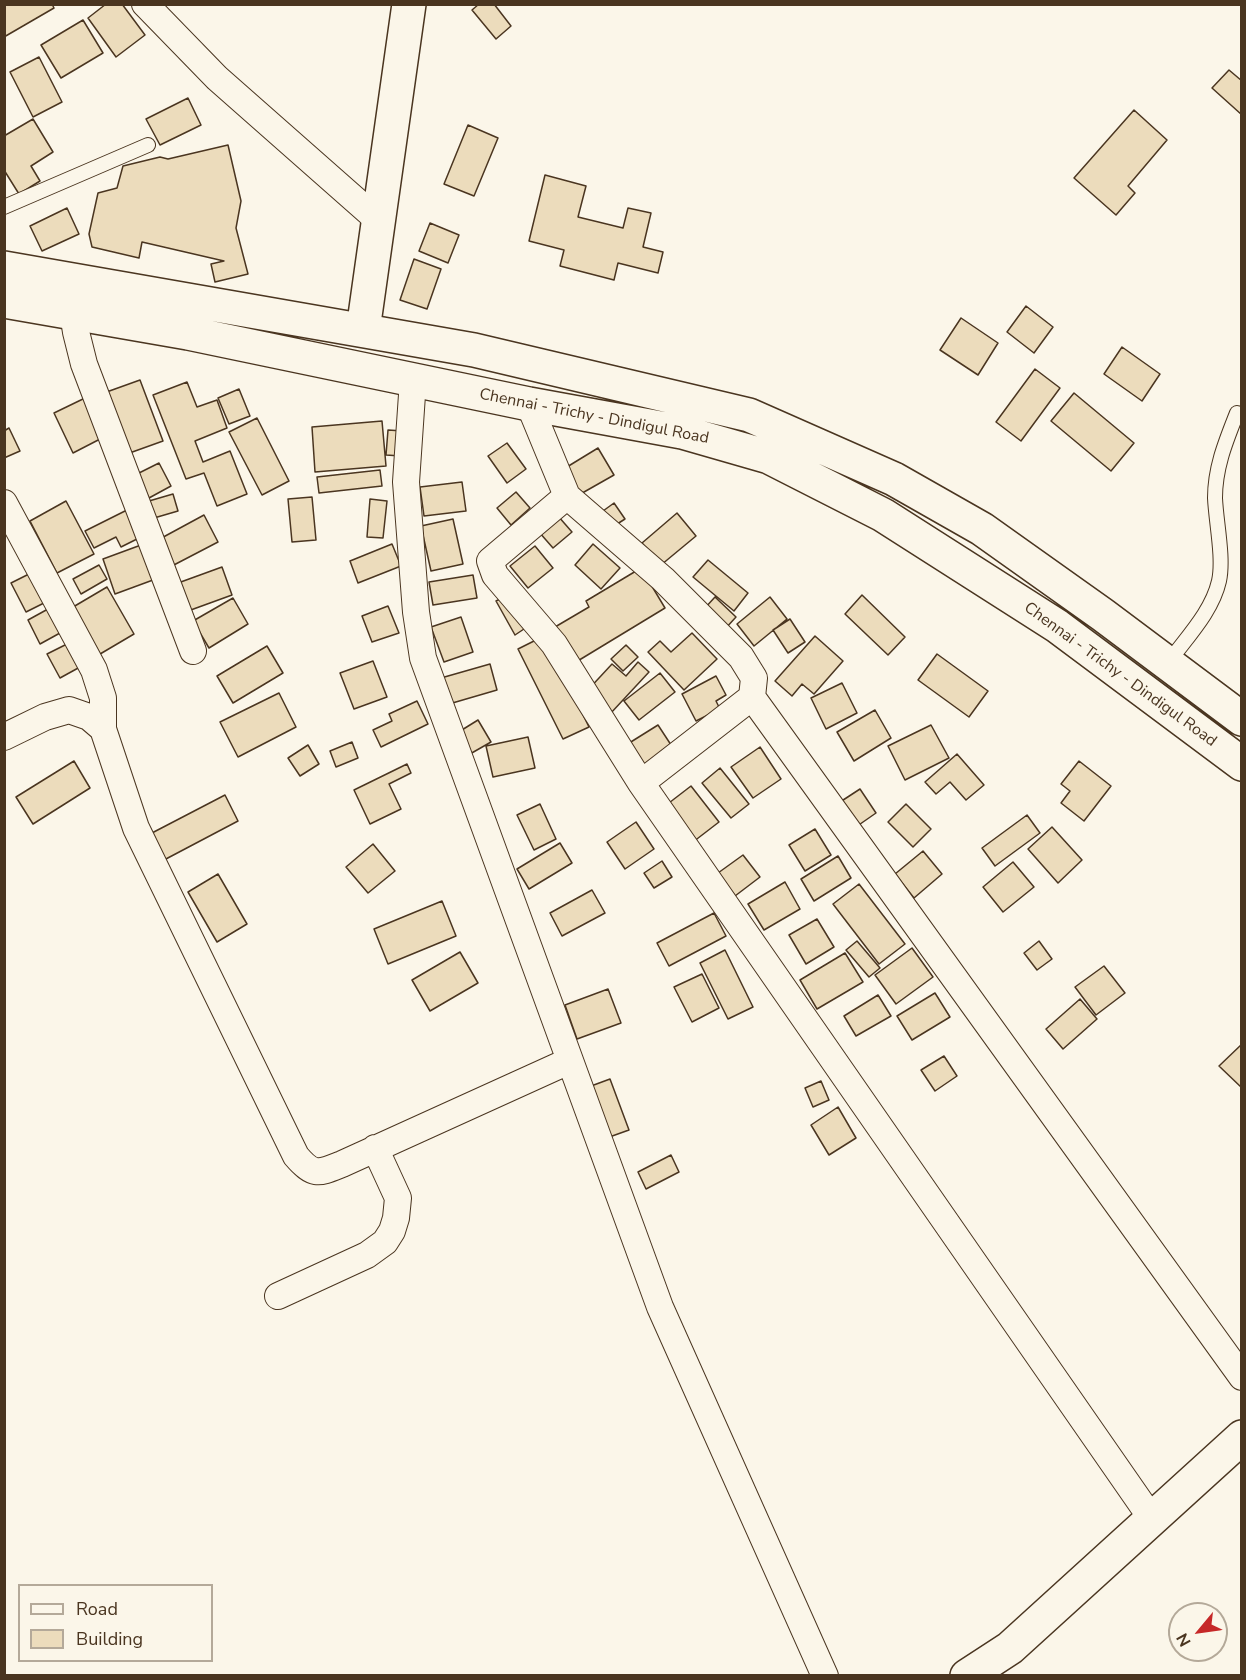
<!DOCTYPE html>
<html>
<head>
<meta charset="utf-8">
<style>
  body { margin:0 }
  #map { position:relative; width:1246px; height:1680px; overflow:hidden; background:#fbf6e9; font-family:"Nunito Sans",sans-serif }
  canvas { display:block }
  .frame { position:absolute; inset:0; border:6px solid #4a3520; pointer-events:none }
  .legend { position:absolute; left:18px; top:1584px; width:195px; height:78px; box-sizing:border-box; background:#fbf6e9; border:2px solid #b4a999; margin:0; padding:8px 10px; list-style:none; font-size:18px; color:#4a3520 }
  .legend li { display:flex; align-items:center; gap:12px; height:30px }
  .legend b { width:30px; border:2px solid #b4a999 }
  .north { position:absolute; left:1168px; top:1602px; width:60px; height:60px; box-sizing:border-box; background:#fbf6e9; border:2px solid #b4a999; border-radius:50%; rotate:241deg; font-size:16px; font-weight:700; line-height:24px; text-align:center; color:#4a3520 }
  .north::after { content:''; display:block; margin:auto; width:21px; height:27px; background:#c62828; clip-path:polygon(50% 0,100% 100%,50% 72%,0 100%) }
</style>
</head>
<body>
<div id="map">
<canvas width="1246" height="1680"></canvas>
<div class="frame"></div>
<ul class="legend">
<li><b style="height:8px;background:#fbf6e9"></b>Road</li>
<li><b style="height:16px;background:#ecdcbc"></b>Building</li>
</ul>
<div class="north">N</div>
</div>
<script>
const ctx = document.querySelector('canvas').getContext('2d');
ctx.lineJoin = 'round';
function fillPath(path, color) { ctx.fillStyle = color; ctx.fill(path, 'evenodd'); }
function trace(path, color, width, dash) { ctx.strokeStyle = color; ctx.lineWidth = width; ctx.lineCap = dash ? 'butt' : 'round'; ctx.setLineDash(dash || []); ctx.stroke(path); }
function drawText(font, color, halo, rows, align = 'center') {
  ctx.font = font + ' "Nunito Sans",sans-serif'; ctx.lineWidth = 4.5; ctx.setLineDash([]); ctx.textBaseline = 'middle'; ctx.strokeStyle = halo; ctx.fillStyle = color; for (const [text, x, y, turn = 0] of rows) {
    ctx.save(); ctx.translate(x, y); ctx.rotate((+turn || 0) * Math.PI / 180); ctx.textAlign = isNaN(turn) ? turn : align; if (halo) ctx.strokeText(text, 0, 0); ctx.fillText(text, 0, 0); ctx.restore();
  }
}
const building = new Path2D(`
  M 5,4 L 52,4 L 54,8 L 4,37 Z
  M 106,4 L 122,4 L 145,35 L 116,57 L 88,18 Z
  M 479,4 L 494,4 L 511,26 L 496,39 L 472,10 Z
  M 83,20 L 103,53 L 61,78 L 41,45 Z
  M 39,57 L 62,102 L 33,117 L 10,72 Z
  M 1229,70 L 1242,81 L 1242,115 L 1212,88 Z
  M 188,98 L 201,125 L 160,145 L 146,119 Z
  M 1134,110 L 1167,140 L 1128,186 L 1135,193 L 1116,215 L 1074,178 Z
  M 33,119 L 53,152 L 31,166 L 40,181 L 19,194 L 4,170 L 4,136 Z
  M 468,125 L 498,138 L 474,196 L 444,184 Z
  M 228,145 L 241,201 L 236,228 L 248,274 L 215,282 L 211,264 L 224,261 L 142,242 L 139,258 L 92,247 L 89,234 L 98,193 L 117,188 L 123,166 L 160,157 L 168,159 Z
  M 545,175 L 586,186 L 578,217 L 623,228 L 628,208 L 651,213 L 643,247 L 663,252 L 658,273 L 618,263 L 614,280 L 560,266 L 564,250 L 529,241 Z
  M 67,208 L 79,234 L 42,251 L 30,226 Z
  M 430,223 L 459,235 L 448,263 L 419,251 Z
  M 414,259 L 441,269 L 427,309 L 400,300 Z
  M 1026,306 L 1053,327 L 1034,353 L 1007,332 Z
  M 961,318 L 998,343 L 978,375 L 940,350 Z
  M 1122,347 L 1160,374 L 1142,401 L 1104,374 Z
  M 1035,369 L 1060,388 L 1021,441 L 996,422 Z
  M 140,380 L 163,441 L 124,455 L 101,394 Z
  M 187,382 L 197,407 L 217,400 L 227,428 L 195,441 L 203,462 L 230,451 L 247,494 L 217,506 L 204,473 L 186,479 L 153,395 Z
  M 239,389 L 250,416 L 229,424 L 218,398 Z
  M 1074,393 L 1134,443 L 1111,471 L 1051,421 Z
  M 85,398 L 104,437 L 73,453 L 54,413 Z
  M 257,418 L 289,481 L 262,495 L 229,432 Z
  M 382,421 L 386,466 L 315,472 L 312,427 Z
  M 9,428 L 20,451 L 4,458 L 4,431 Z
  M 388,430 L 403,431 L 401,456 L 386,455 Z
  M 507,443 L 526,469 L 507,483 L 488,456 Z
  M 598,448 L 614,475 L 577,496 L 562,470 Z
  M 159,463 L 171,486 L 149,498 L 137,474 Z
  M 380,470 L 382,486 L 319,493 L 317,477 Z
  M 462,482 L 466,511 L 424,516 L 420,487 Z
  M 516,492 L 530,508 L 511,525 L 497,508 Z
  M 173,494 L 178,511 L 154,518 L 149,501 Z
  M 312,497 L 316,540 L 292,542 L 288,499 Z
  M 370,499 L 387,501 L 383,538 L 367,537 Z
  M 66,501 L 94,554 L 57,573 L 30,521 Z
  M 614,503 L 625,519 L 614,526 L 603,511 Z
  M 133,507 L 147,534 L 121,547 L 116,537 L 94,548 L 85,531 Z
  M 677,513 L 696,536 L 661,565 L 642,543 Z
  M 204,515 L 218,542 L 170,567 L 156,541 Z
  M 558,516 L 572,532 L 553,548 L 539,532 Z
  M 453,519 L 463,564 L 431,571 L 421,526 Z
  M 392,544 L 401,566 L 358,583 L 350,561 Z
  M 593,544 L 620,568 L 601,589 L 575,565 Z
  M 141,545 L 153,580 L 115,594 L 103,559 Z
  M 535,546 L 553,568 L 528,588 L 510,566 Z
  M 708,560 L 748,593 L 734,611 L 693,577 Z
  M 99,565 L 107,579 L 81,594 L 73,579 Z
  M 222,567 L 232,595 L 188,611 L 178,583 Z
  M 641,568 L 665,608 L 576,662 L 555,627 L 589,607 L 586,601 Z
  M 29,574 L 44,603 L 26,612 L 11,583 Z
  M 473,575 L 477,598 L 433,605 L 429,582 Z
  M 107,587 L 134,634 L 95,657 L 68,610 Z
  M 508,595 L 527,627 L 515,635 L 496,601 Z
  M 862,595 L 905,637 L 888,655 L 845,614 Z
  M 715,597 L 736,617 L 725,629 L 704,609 Z
  M 770,597 L 787,619 L 754,646 L 737,624 Z
  M 233,598 L 248,624 L 209,648 L 193,621 Z
  M 388,606 L 399,633 L 372,642 L 362,616 Z
  M 48,609 L 60,633 L 40,644 L 28,620 Z
  M 461,617 L 473,652 L 444,662 L 431,627 Z
  M 790,619 L 805,642 L 788,653 L 773,630 Z
  M 692,633 L 717,659 L 684,690 L 648,652 L 660,641 L 671,652 Z
  M 544,636 L 589,727 L 563,739 L 518,649 Z
  M 815,636 L 843,661 L 814,694 L 802,684 L 792,696 L 775,681 Z
  M 67,644 L 80,667 L 60,678 L 47,654 Z
  M 626,645 L 638,657 L 623,671 L 611,659 Z
  M 267,646 L 283,673 L 233,703 L 217,676 Z
  M 937,654 L 988,691 L 969,717 L 918,680 Z
  M 373,661 L 387,697 L 354,709 L 340,673 Z
  M 638,662 L 649,672 L 610,714 L 586,692 L 612,664 L 626,676 Z
  M 490,664 L 497,690 L 449,704 L 441,678 Z
  M 660,673 L 675,692 L 639,720 L 624,701 Z
  M 716,676 L 726,695 L 716,701 L 720,709 L 696,721 L 682,694 Z
  M 842,683 L 857,713 L 826,729 L 811,698 Z
  M 279,693 L 296,727 L 238,757 L 220,722 Z
  M 417,701 L 428,724 L 381,747 L 373,730 L 392,721 L 389,714 Z
  M 875,710 L 891,738 L 854,761 L 837,732 Z
  M 478,720 L 491,742 L 470,754 L 457,733 Z
  M 658,725 L 675,751 L 643,771 L 626,745 Z
  M 931,725 L 949,758 L 905,780 L 888,746 Z
  M 528,737 L 535,768 L 493,777 L 486,746 Z
  M 352,742 L 358,758 L 336,767 L 330,751 Z
  M 308,745 L 319,764 L 300,776 L 288,758 Z
  M 760,747 L 781,779 L 753,798 L 731,767 Z
  M 957,754 L 984,785 L 966,800 L 950,782 L 936,794 L 925,782 Z
  M 74,761 L 90,788 L 33,824 L 16,797 Z
  M 1079,761 L 1111,786 L 1084,821 L 1061,803 L 1070,791 L 1061,784 Z
  M 407,764 L 411,773 L 389,784 L 401,809 L 370,824 L 354,790 Z
  M 720,768 L 749,804 L 731,818 L 702,783 Z
  M 691,786 L 719,822 L 693,842 L 665,806 Z
  M 860,789 L 876,813 L 853,829 L 837,804 Z
  M 225,795 L 238,821 L 164,860 L 150,834 Z
  M 540,804 L 556,839 L 534,850 L 517,815 Z
  M 906,804 L 931,829 L 913,847 L 888,822 Z
  M 1027,815 L 1040,833 L 995,866 L 982,848 Z
  M 636,822 L 654,849 L 625,869 L 607,842 Z
  M 1052,827 L 1082,860 L 1058,883 L 1028,849 Z
  M 815,829 L 831,855 L 805,871 L 789,845 Z
  M 560,843 L 572,863 L 529,889 L 517,869 Z
  M 373,844 L 395,871 L 368,893 L 346,867 Z
  M 923,851 L 942,874 L 914,898 L 895,874 Z
  M 743,855 L 760,877 L 735,896 L 718,873 Z
  M 838,856 L 851,878 L 814,901 L 801,879 Z
  M 662,861 L 672,877 L 654,888 L 644,873 Z
  M 1013,862 L 1034,887 L 1003,912 L 983,887 Z
  M 218,874 L 247,924 L 217,942 L 188,892 Z
  M 785,882 L 800,909 L 764,930 L 748,904 Z
  M 859,884 L 905,944 L 879,964 L 833,904 Z
  M 592,890 L 605,913 L 562,936 L 550,913 Z
  M 442,901 L 456,936 L 388,964 L 374,929 Z
  M 714,913 L 726,936 L 669,966 L 657,943 Z
  M 817,919 L 834,947 L 806,964 L 789,935 Z
  M 857,941 L 880,968 L 869,977 L 846,950 Z
  M 1039,941 L 1052,959 L 1037,970 L 1024,953 Z
  M 912,948 L 933,977 L 896,1004 L 875,975 Z
  M 725,950 L 753,1007 L 728,1019 L 700,963 Z
  M 460,952 L 478,983 L 430,1011 L 412,980 Z
  M 845,953 L 863,982 L 817,1009 L 800,980 Z
  M 1104,966 L 1125,993 L 1096,1015 L 1075,987 Z
  M 702,974 L 719,1008 L 692,1022 L 674,987 Z
  M 608,989 L 621,1023 L 577,1039 L 565,1005 Z
  M 935,993 L 950,1017 L 912,1040 L 897,1016 Z
  M 878,995 L 891,1016 L 856,1036 L 844,1016 Z
  M 1080,999 L 1097,1019 L 1063,1049 L 1046,1029 Z
  M 1242,1044 L 1242,1088 L 1219,1066 Z
  M 944,1056 L 957,1076 L 935,1091 L 921,1070 Z
  M 610,1079 L 629,1130 L 601,1140 L 583,1089 Z
  M 821,1081 L 829,1100 L 813,1107 L 805,1088 Z
  M 838,1107 L 856,1138 L 829,1155 L 811,1125 Z
  M 671,1155 L 679,1172 L 646,1189 L 638,1172 Z`);
const lane = new Path2D(`
  M 4,207 L 148,145
  M 1168,663 C 1186,638 1212,612 1219,581 C 1224,558 1216,522 1215,498 C 1215,467 1226,441 1237,413`);
const street = new Path2D(`
  M 145,4 L 217,78 L 378,220
  M 73,313 L 76,332 L 84,364 L 193,651
  M 413,380 L 406,482 L 416,612 L 423,658 L 660,1307 L 825,1676
  M 529,404 L 567,496 L 663,579 L 741,657 L 754,678 L 752,697 L 1242,1377
  M 567,496 L 490,561 L 495,575 L 554,644 L 641,783 L 1152,1519
  M 4,503 L 94,670 L 103,698 L 103,729
  M 4,737 L 45,717 L 69,710 L 89,717 L 103,729 L 136,828 L 296,1156 C 314,1177 319,1173 342,1164 L 569,1061
  M 641,783 L 752,697
  M 278,1296 L 367,1255 L 385,1242 L 392,1231 L 396,1218 L 398,1198 L 375,1148`);
const secondary = new Path2D(`
  M 363,330 L 409,4
  M 967,1676 L 1010,1648 L 1242,1437`);
const highway = new Path2D(`
  M 4,268 L 474,350 L 749,415 L 894,479 L 982,529 L 1103,615 L 1242,719
  M 4,301 L 188,333 L 529,404 L 682,432 L 769,457 L 883,515 L 1057,626 L 1242,764`);
const streetNames = [
  ["Chennai - Trichy - Dindigul Road",594,417,11],
  ["Chennai - Trichy - Dindigul Road",1120,675,36]
];
fillPath(building, '#ecdcbc');
trace(building, '#4a3520', 1.5);
trace(lane, '#4a3520', 16);
trace(street, '#4a3520', 28);
trace(secondary, '#4a3520', 36);
trace(highway, '#4a3520', 36);
trace(lane, '#fbf6e9', 14);
trace(street, '#fbf6e9', 26);
trace(secondary, '#fbf6e9', 33);
trace(highway, '#fbf6e9', 33);
drawText('16px', '#4a3520', '#fbf6e9', streetNames);
</script>
</body>
</html>
